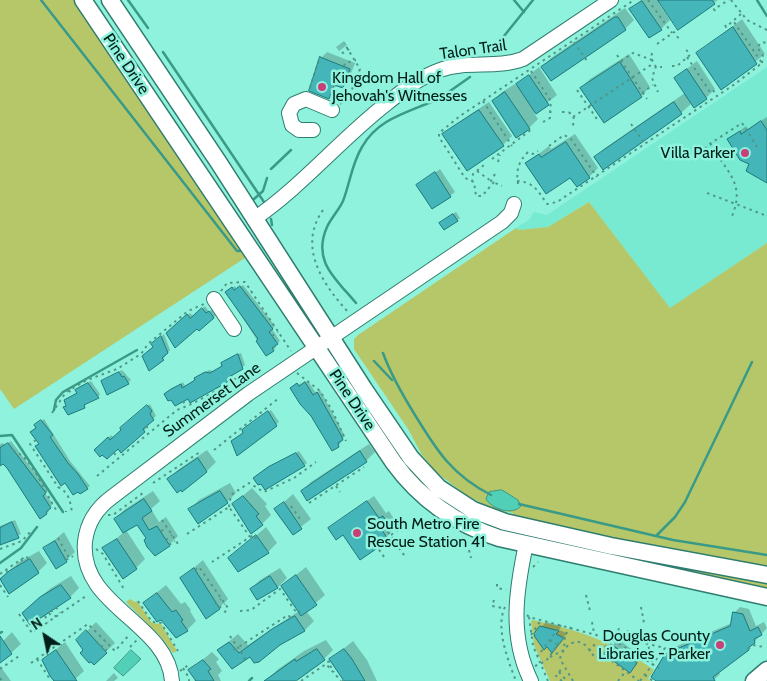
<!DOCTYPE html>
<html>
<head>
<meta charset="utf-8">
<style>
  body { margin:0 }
  #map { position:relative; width:767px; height:681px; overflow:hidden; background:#8ef2dc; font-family:Cabin,sans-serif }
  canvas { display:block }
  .north { position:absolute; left:20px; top:611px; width:50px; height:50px; -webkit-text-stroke:4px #8ef2dc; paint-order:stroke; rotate:326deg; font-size:14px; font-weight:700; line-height:20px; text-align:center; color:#001f19 }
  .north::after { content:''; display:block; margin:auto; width:18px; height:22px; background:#001f19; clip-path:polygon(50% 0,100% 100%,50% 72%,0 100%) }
</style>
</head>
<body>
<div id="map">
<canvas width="767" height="681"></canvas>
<div class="north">N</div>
</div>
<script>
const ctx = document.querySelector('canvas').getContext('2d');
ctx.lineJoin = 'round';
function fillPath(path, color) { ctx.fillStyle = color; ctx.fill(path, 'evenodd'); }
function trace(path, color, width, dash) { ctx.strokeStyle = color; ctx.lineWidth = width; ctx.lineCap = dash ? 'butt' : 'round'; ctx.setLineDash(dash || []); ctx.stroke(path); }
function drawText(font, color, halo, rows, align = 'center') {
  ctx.font = font + ' Cabin,sans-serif'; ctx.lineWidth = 5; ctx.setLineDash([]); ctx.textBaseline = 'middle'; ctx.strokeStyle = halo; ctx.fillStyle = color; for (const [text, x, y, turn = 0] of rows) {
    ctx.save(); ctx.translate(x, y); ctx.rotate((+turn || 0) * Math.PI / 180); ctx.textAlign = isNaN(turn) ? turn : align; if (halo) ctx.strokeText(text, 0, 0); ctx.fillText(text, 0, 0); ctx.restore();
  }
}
const built = new Path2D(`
  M 767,67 L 767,243 L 670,309 L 589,202 L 548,227 L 518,230 L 516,228 L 529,220 L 534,212 L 547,215 Z`);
const green = new Path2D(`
  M 0,0 L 76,0 L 248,256 L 14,409 L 0,389 Z
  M 589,202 L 670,308 L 767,243 L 767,570 L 513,519 L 513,513 L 491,508 L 466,495 L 437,473 L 422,455 L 408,429 L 354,349 L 354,339 L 358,335 L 516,228 L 518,230 L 548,227 Z
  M 557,541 L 764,582 L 767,583 L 767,589 L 556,545 Z
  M 130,599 L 135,602 L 137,601 L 152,623 L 161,624 L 177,651 L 173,653 L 161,637 L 126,602 Z
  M 533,620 C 578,630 617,643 654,670 L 648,679 L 651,681 L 550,681 L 534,645 L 531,621 Z`);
const water = new Path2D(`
  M 502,490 L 518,500 L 521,506 C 512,516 492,509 486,499 L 489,492 Z
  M 131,650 L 141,659 L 123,676 L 114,668 Z`);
const shadow = new Path2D(`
  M 641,0 L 718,0 L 714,3 L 661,2 L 659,3 L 670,20 L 661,29 L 631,10 Z
  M 625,8 L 634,20 L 625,29 L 551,80 L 542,67 L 551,58 Z
  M 742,19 L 765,54 L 721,88 L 698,54 Z
  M 344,41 L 347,45 L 339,51 L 336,47 Z
  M 327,52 L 355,63 L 348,81 L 342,87 L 337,85 L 328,98 L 321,58 Z
  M 629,54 L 650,87 L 641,96 L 604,121 L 581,88 L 590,79 Z
  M 697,61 L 715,89 L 706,98 L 692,103 L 681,113 L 596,157 L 605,148 L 685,93 L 675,78 Z
  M 539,67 L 557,95 L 534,113 L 538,119 L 529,128 L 493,101 L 502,92 L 515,84 L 516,86 Z
  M 489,102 L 512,136 L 503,145 L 444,135 L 453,126 Z
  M 767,117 L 767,182 L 729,139 L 746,126 L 748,129 Z
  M 575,134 L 598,168 L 589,177 L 570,176 L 527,163 L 549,146 L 551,149 Z
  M 440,169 L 455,192 L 450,196 L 418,185 Z
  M 456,212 L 460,218 L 457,220 L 443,220 Z
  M 243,285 L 275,326 L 272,329 L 280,341 L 275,345 L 276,347 L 274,350 L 266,354 L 226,292 L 235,286 L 237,289 Z
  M 205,306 L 209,312 L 212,309 L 216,315 L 200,330 L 198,327 L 168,333 L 190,313 L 193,316 Z
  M 164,334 L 170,350 L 163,359 L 149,369 L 155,347 L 153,344 Z
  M 241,353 L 245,365 L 231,374 L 233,376 L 230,379 L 188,397 L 169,391 L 183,382 L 185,386 L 196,380 L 198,376 L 209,370 L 213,371 L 224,365 L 225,360 Z
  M 122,370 L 131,380 L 128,383 L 103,381 Z
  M 91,381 L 100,394 L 98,397 L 86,403 L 84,407 L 65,400 L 78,392 L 77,390 L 79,387 Z
  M 308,381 L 316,393 L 320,390 L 345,436 L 340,441 L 341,443 L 332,450 L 294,386 Z
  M 150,404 L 156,416 L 144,426 L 147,428 L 121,451 L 118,448 L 96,450 L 111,435 L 114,438 L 123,430 L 124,426 Z
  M 271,410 L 279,422 L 238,454 L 246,428 Z
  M 44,419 L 70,461 L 90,486 L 87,488 L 40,443 L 37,428 L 38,423 Z
  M 11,441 L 48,490 L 45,493 L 53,504 L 48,509 L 49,511 L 47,513 L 0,457 L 0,444 L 3,443 L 5,445 Z
  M 369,444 L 375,452 L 366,461 L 302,491 L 311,482 Z
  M 207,450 L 216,462 L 207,471 L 169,479 L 178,470 Z
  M 299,451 L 307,463 L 279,481 L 265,488 L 255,478 L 272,465 Z
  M 230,483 L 236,493 L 227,502 L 190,509 L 199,500 Z
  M 252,488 L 267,504 L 265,506 L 271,515 L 262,524 L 233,504 Z
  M 153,491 L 160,501 L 151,509 L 159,522 L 166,517 L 178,536 L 169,545 L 147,538 L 137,523 L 126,530 L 145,559 L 136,568 L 104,549 L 124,532 L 115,519 L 124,510 Z
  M 293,494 L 311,519 L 293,533 L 276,509 Z
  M 374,496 L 386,513 L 389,511 L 394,519 L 388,525 L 392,531 L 378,546 L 329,528 Z
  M 15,520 L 21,534 L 0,545 L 0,526 Z
  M 266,527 L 277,543 L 268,552 L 238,570 L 230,558 Z
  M 64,532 L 75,552 L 56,568 L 45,548 Z
  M 39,551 L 47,563 L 38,572 L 1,580 L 19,562 Z
  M 203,560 L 228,599 L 219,608 L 182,578 Z
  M 306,567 L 325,595 L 306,611 L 314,621 L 305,630 L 279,644 L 250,656 L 219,650 L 238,634 L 248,645 L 299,611 L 282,586 Z
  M 280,568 L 287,578 L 278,587 L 258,599 L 251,589 L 260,580 Z
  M 71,576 L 79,588 L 70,597 L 32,604 L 51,588 Z
  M 166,585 L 181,604 L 185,602 L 191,610 L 190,611 L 196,621 L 187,630 L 162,618 L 144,603 Z
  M 740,607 L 749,609 L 756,626 L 764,622 L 767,628 L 748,649 L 718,671 L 720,674 L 713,681 L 658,681 L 666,655 L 672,648 L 732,623 L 734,613 Z
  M 96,622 L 115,643 L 94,663 L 78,640 Z
  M 546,622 L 562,626 L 559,630 L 567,633 L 557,647 L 541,627 Z
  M 12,632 L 21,644 L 0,663 L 0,644 Z
  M 618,639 L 642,657 L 630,672 L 605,654 Z
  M 326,640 L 333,650 L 324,659 L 291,681 L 269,681 L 268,679 L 277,670 L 304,651 Z
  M 353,641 L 367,660 L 377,681 L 346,681 L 331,659 Z
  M 65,642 L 84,671 L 73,681 L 57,681 L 43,660 Z
  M 212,652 L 219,659 L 216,662 L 222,671 L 218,675 L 221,681 L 194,681 L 196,679 L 190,670 Z
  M 0,666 L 11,681 L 0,681 Z
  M 114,673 L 118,678 L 114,681 L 106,681 Z`);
const stream = new Path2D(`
  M 41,0 L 237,251 L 240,251
  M 128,0 L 148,28
  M 514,0 L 524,12
  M 757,0 L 767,16
  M 492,51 L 533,0
  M 163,52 L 264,202
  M 271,169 L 291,150
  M 254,199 L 263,191 L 267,178
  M 271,219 L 272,225
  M 356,303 C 335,278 312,261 327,227 C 331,218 339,210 343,201 C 350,183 352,163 362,147 C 377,120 405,113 431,102 C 445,96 457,86 470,77
  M 383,353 C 391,375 402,394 415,415 C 437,451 452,475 491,495
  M 374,361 L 392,380
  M 54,410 L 56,400 L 63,392 L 137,350
  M 0,436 L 12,435 L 63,512
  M 519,504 L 673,540 L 767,555
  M 656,536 L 675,517 L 685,502 L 752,362
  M 0,563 L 21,548 L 37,527
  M 0,633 L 2,632
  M 249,681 L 252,678`);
const building = new Path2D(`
  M 658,0 L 712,0 L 715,4 L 678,30 Z
  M 642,1 L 662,30 L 649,38 L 629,9 Z
  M 615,17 L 618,17 L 626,30 L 551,81 L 541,67 Z
  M 733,27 L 757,64 L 721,90 L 696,53 Z
  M 320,57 L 350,69 L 343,88 L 334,85 L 329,99 L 309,91 Z
  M 620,62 L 642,97 L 604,123 L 580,88 Z
  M 687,69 L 707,99 L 694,108 L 674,78 Z
  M 529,75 L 549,105 L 536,114 L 516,84 Z
  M 505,92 L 530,129 L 516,138 L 492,101 Z
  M 674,102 L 682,114 L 603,170 L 594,157 Z
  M 479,110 L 504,146 L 467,171 L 442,134 Z
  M 761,121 L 767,130 L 767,183 L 746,171 L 749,164 L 740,160 L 727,139 L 740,131 L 741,134 Z
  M 566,142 L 590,178 L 577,187 L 570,178 L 546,194 L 525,163 L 539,154 L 541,157 Z
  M 435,172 L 451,197 L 432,209 L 416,185 Z
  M 453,214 L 458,221 L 444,230 L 439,223 Z
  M 240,286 L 273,329 L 269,332 L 278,344 L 272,348 L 274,351 L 266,356 L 256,341 L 258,339 L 225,292 L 232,287 L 234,290 Z
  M 202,308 L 206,313 L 209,311 L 214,318 L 199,331 L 197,329 L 175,348 L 166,333 L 187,314 L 190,318 Z
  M 161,336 L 168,353 L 162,358 L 164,360 L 149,371 L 142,356 L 153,347 L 151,344 Z
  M 238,354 L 243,369 L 229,377 L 231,380 L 190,403 L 188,399 L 175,406 L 171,400 L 168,401 L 164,394 L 171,389 L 181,384 L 182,388 L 195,380 L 194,378 L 205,372 L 210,373 L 222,366 L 221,363 Z
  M 119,372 L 122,377 L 124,376 L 129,384 L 107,395 L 101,381 Z
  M 305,382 L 313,395 L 317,392 L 341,435 L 343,440 L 338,443 L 339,447 L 332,451 L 311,416 L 300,404 L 290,388 L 297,383 L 299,386 Z
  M 88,383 L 99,398 L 84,405 L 85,408 L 68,415 L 63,407 L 66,406 L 64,400 L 77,393 L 75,390 Z
  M 147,405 L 152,411 L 150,414 L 154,420 L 143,429 L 145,432 L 121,453 L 118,449 L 107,459 L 102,455 L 100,457 L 94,450 L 108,437 L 110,440 L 121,430 L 120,428 Z
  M 268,411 L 277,426 L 237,456 L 231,441 L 243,433 L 242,430 Z
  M 41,420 L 53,435 L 50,437 L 68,463 L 78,474 L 88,489 L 80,494 L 78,492 L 73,495 L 65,483 L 61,486 L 35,446 L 39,444 L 30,432 L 36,428 L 34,425 Z
  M 8,443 L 46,493 L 43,496 L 51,508 L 46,512 L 47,514 L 40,519 L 7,468 L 3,464 L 0,466 L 0,448 Z
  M 360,451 L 367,462 L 307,501 L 301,491 Z
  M 296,453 L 305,466 L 265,490 L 261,484 L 258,485 L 253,478 L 268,467 Z
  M 198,458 L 207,472 L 182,492 L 181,490 L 177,493 L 167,479 Z
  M 220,491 L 228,503 L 198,524 L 188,509 Z
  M 243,496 L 259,514 L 256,516 L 263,525 L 251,534 L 232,504 Z
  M 144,499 L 152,511 L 142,518 L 149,530 L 157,526 L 170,546 L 155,556 L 147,547 L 144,540 L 146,538 L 137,525 L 123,533 L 114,519 Z
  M 367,501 L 379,518 L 383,516 L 389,526 L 382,530 L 387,538 L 377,544 L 379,547 L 360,560 L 343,535 L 336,540 L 328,528 Z
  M 284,502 L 302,529 L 293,535 L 274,509 Z
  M 12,522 L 19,538 L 0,545 L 0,528 Z
  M 256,535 L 269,553 L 238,572 L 228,558 Z
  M 117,539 L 137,569 L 123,579 L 102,548 Z
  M 55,541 L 67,562 L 56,569 L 43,548 Z
  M 30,559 L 39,573 L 9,594 L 0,579 L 9,571 Z
  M 194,568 L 220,609 L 206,619 L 180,578 Z
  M 296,575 L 317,605 L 301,616 L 281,586 Z
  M 270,576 L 278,588 L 257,600 L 250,589 Z
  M 61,585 L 71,598 L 30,625 L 22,613 L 40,597 Z
  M 157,593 L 172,612 L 176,610 L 183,620 L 181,621 L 188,631 L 176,638 L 161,620 L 157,622 L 143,603 Z
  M 733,612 L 743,614 L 750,631 L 758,627 L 762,635 L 754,639 L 755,643 L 748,648 L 749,650 L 713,677 L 715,681 L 656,681 L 651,677 L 665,654 L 730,626 Z
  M 295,616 L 305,631 L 280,645 L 259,662 L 254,663 L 250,657 L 232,669 L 217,650 L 229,642 L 239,653 L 272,629 Z
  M 540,626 L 559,631 L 556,634 L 564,638 L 552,653 L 547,647 L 544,650 L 535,637 L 534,634 Z
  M 86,630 L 107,653 L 94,665 L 91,662 L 89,663 L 80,653 L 83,650 L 76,640 Z
  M 0,636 L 12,654 L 0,663 Z
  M 611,644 L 637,663 L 630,673 L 604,654 Z
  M 317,649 L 325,660 L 296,681 L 264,681 L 295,659 L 296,661 Z
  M 344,649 L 352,659 L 365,681 L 344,681 L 329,659 Z
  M 56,650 L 67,666 L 77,681 L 54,681 L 50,676 L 42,660 Z
  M 203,660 L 211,669 L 208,671 L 214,681 L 196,681 L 188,670 Z`);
const path = new Path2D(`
  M 648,0 L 672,33
  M 731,0 L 747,20 L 767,30
  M 715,11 L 714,9 L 729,0
  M 725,25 L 726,27 L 741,14
  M 574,42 L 587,61
  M 657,44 L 674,32 L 679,39
  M 342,52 L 343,53 L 349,49
  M 652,53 L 651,58 L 656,67 L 662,67
  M 617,55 L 647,99
  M 687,57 L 710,92 L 713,90 L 717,96
  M 621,61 L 633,53 L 652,60
  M 762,63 L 763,56 L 757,47 L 762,42 L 767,43
  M 344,66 L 345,63 L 356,60
  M 656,66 L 652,78 L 658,92
  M 672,66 L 677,66 L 690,55 L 685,48
  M 531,71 L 551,101 L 550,112
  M 310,88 L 320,56
  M 577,90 L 599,122
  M 642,93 L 653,85
  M 483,101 L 512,146
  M 340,104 L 349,97 L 360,69 L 344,43
  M 562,112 L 568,112 C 575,115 575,121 572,127
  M 573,117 L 654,63
  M 543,122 L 550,118 L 550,112 L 553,112
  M 631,124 L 645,144
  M 710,143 C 726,172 746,183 732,216
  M 549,146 L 564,135 L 571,139 L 597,177
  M 701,154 L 708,145 L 742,123 L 757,147
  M 492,159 L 532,129
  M 498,162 L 500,155
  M 477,171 L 491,181
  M 495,174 L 491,181 L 502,186
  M 517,181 C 534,182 538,191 547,204 L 557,202 L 735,84 L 762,63 L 734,22
  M 472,182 L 473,174 L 484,165
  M 494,182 L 482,196 L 476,196 L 474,182 L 465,178 L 439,137 L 439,133 L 460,116 L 634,0
  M 518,184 C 516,171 518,162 528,152 L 533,154 L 538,151
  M 707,193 L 767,216
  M 323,210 C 297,247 323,285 349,313
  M 221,291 L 227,283 L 245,282 L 291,351
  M 245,295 L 251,291
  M 272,336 L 278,332
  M 297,373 L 320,391 L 332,410 L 346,441
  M 69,390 L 72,395
  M 183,401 L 186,406
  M 52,413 L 66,392 L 87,380 L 117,369 L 141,354 L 148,344 L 188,311 L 204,304
  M 146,426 L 150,430
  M 36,440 L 30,444 L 58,487 C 69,492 70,501 72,512
  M 214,450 L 279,398
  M 13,451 C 32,455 46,496 57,511
  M 114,453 L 118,458
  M 97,476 L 177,410 C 204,400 227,383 252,369
  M 153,483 L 200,452
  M 336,486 L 340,492
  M 309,503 L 364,467
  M 291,506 L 302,522
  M 229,507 L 231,495 L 249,483 L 264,492 L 294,478 L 316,462
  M 66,511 L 66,512
  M 108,515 L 113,515 L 143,493
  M 162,520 L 178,544
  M 388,523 L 391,521 L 393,525 L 386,529 L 406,558
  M 161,531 L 167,528
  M 187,534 L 229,507 L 250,537 L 212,562
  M 391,535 L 398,530
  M 250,537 L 254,535 L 256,539
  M 58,538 L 69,558
  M 166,540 L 172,535
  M 169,545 L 175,541
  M 0,549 L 22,541 L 31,531
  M 96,549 L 103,554 L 124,589
  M 469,550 L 471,558
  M 384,557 L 378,548 L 392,539
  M 21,559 L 24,564
  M 66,560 L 73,556
  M 533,567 L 538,562
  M 6,570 L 9,574
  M 195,570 L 199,567 L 228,608 L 224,613
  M 0,574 L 26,556 L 29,560
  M 497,584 L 497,588 L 506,590
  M 0,585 L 8,597
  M 586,595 L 590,611
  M 494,600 L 492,606 L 503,608
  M 138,601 L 152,622 L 161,623 L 178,651
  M 215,604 L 221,599
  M 56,607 L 60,613
  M 505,607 C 495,627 508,661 516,681
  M 641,607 L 644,623
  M 219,608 L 225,604
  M 51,610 L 56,617
  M 240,611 L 251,610 L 280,589 L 296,612 L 300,611
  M 49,613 L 53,618
  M 19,614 L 32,633 L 86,596
  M 527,615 L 529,617 L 611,639 L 617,637 L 665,648 L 640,681
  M 45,616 L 48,622
  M 529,617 L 533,646 L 548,681
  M 39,618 L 43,625
  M 592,622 L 594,633
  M 646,634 L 652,663
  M 531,635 L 541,620
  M 230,636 L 245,658 L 243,660
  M 617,637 L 619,628
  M 626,639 L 628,630
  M 550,640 L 558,645
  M 636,641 L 638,632
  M 96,643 L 101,638
  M 101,647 L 106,642
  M 130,647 L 137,640
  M 748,649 L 753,645 L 764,647
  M 234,650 L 288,615 L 291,618
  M 105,651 L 110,646
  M 589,651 L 594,645 L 602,651
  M 601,653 L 639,681
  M 537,657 L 561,625
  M 550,657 L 564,650 L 565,636
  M 37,659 L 51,681
  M 330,661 L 328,662 L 334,672
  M 31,663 L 88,624 L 115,651 L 129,635
  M 535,666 L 546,661 L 571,627
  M 183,668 L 189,678 L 189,681
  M 0,669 L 19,656
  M 180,671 L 190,664
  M 559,672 L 567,681
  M 645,675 L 653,681
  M 0,678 L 2,681
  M 296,681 L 297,681
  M 301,681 L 326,664 L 341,681
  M 343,681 L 343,680
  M 562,681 L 556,676 L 563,667
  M 573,681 L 560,659 C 562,648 575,636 585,645 C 590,649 591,655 597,658 L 611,639 L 659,668
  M 618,681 L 626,671`);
const minor = new Path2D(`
  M 313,130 L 299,130 L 292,125 L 289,113 L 294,104 L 306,99 L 332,110
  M 254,219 C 302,186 340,140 386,104 C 402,91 420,77 440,70 C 467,60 496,69 523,59 L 611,0
  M 214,299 L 234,329
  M 526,544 C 516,591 509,636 531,681
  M 172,681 C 168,623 79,606 85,542 C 87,523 97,508 112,497 L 248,394 L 502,222 L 511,213 L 514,204`);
const major = new Path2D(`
  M 83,0 L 394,463 C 421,500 456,524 499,538 L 767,597
  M 110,0 L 219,163 L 364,389 L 411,458 L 439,488 L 473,510 L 505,522 L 611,546 L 767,575
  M 754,681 L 767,670`);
const markers = [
  [322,87,5,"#c83f7a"],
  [745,153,5,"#c83f7a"],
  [357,533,5,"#c83f7a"],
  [720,645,5,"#c83f7a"]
];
const streetNames = [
  ["Talon Trail",473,50,-8],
  ["Pine Drive",126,64,56],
  ["Summerset Lane",212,400,-36],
  ["Pine Drive",352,400,56]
];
const poiNames = [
  ["Kingdom Hall of",332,78],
  ["Jehovah's Witnesses",332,96],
  ["Villa Parker",735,153,"right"],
  ["South Metro Fire",367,524],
  ["Rescue Station 41",367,542],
  ["Douglas County",710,636,"right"],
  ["Libraries - Parker",710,654,"right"]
];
fillPath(built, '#78ead2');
fillPath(green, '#b6c76a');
fillPath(water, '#51cfb7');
trace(water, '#399a88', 1);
fillPath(shadow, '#0003');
trace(stream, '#399a88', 2.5);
fillPath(building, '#44b5b8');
trace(building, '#1f787b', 1);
trace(minor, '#2f7d6e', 16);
trace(major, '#2f7d6e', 19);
trace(path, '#519788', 2, [2.5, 4]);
trace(minor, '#fff', 14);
trace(major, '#fff', 16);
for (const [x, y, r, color] of markers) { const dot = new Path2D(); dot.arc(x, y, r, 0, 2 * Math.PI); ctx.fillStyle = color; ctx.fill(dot); trace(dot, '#8ef2dc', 2); }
drawText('16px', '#001f19', '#8ef2dc', streetNames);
drawText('16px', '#001f19', '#8ef2dc', poiNames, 'left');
</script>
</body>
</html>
